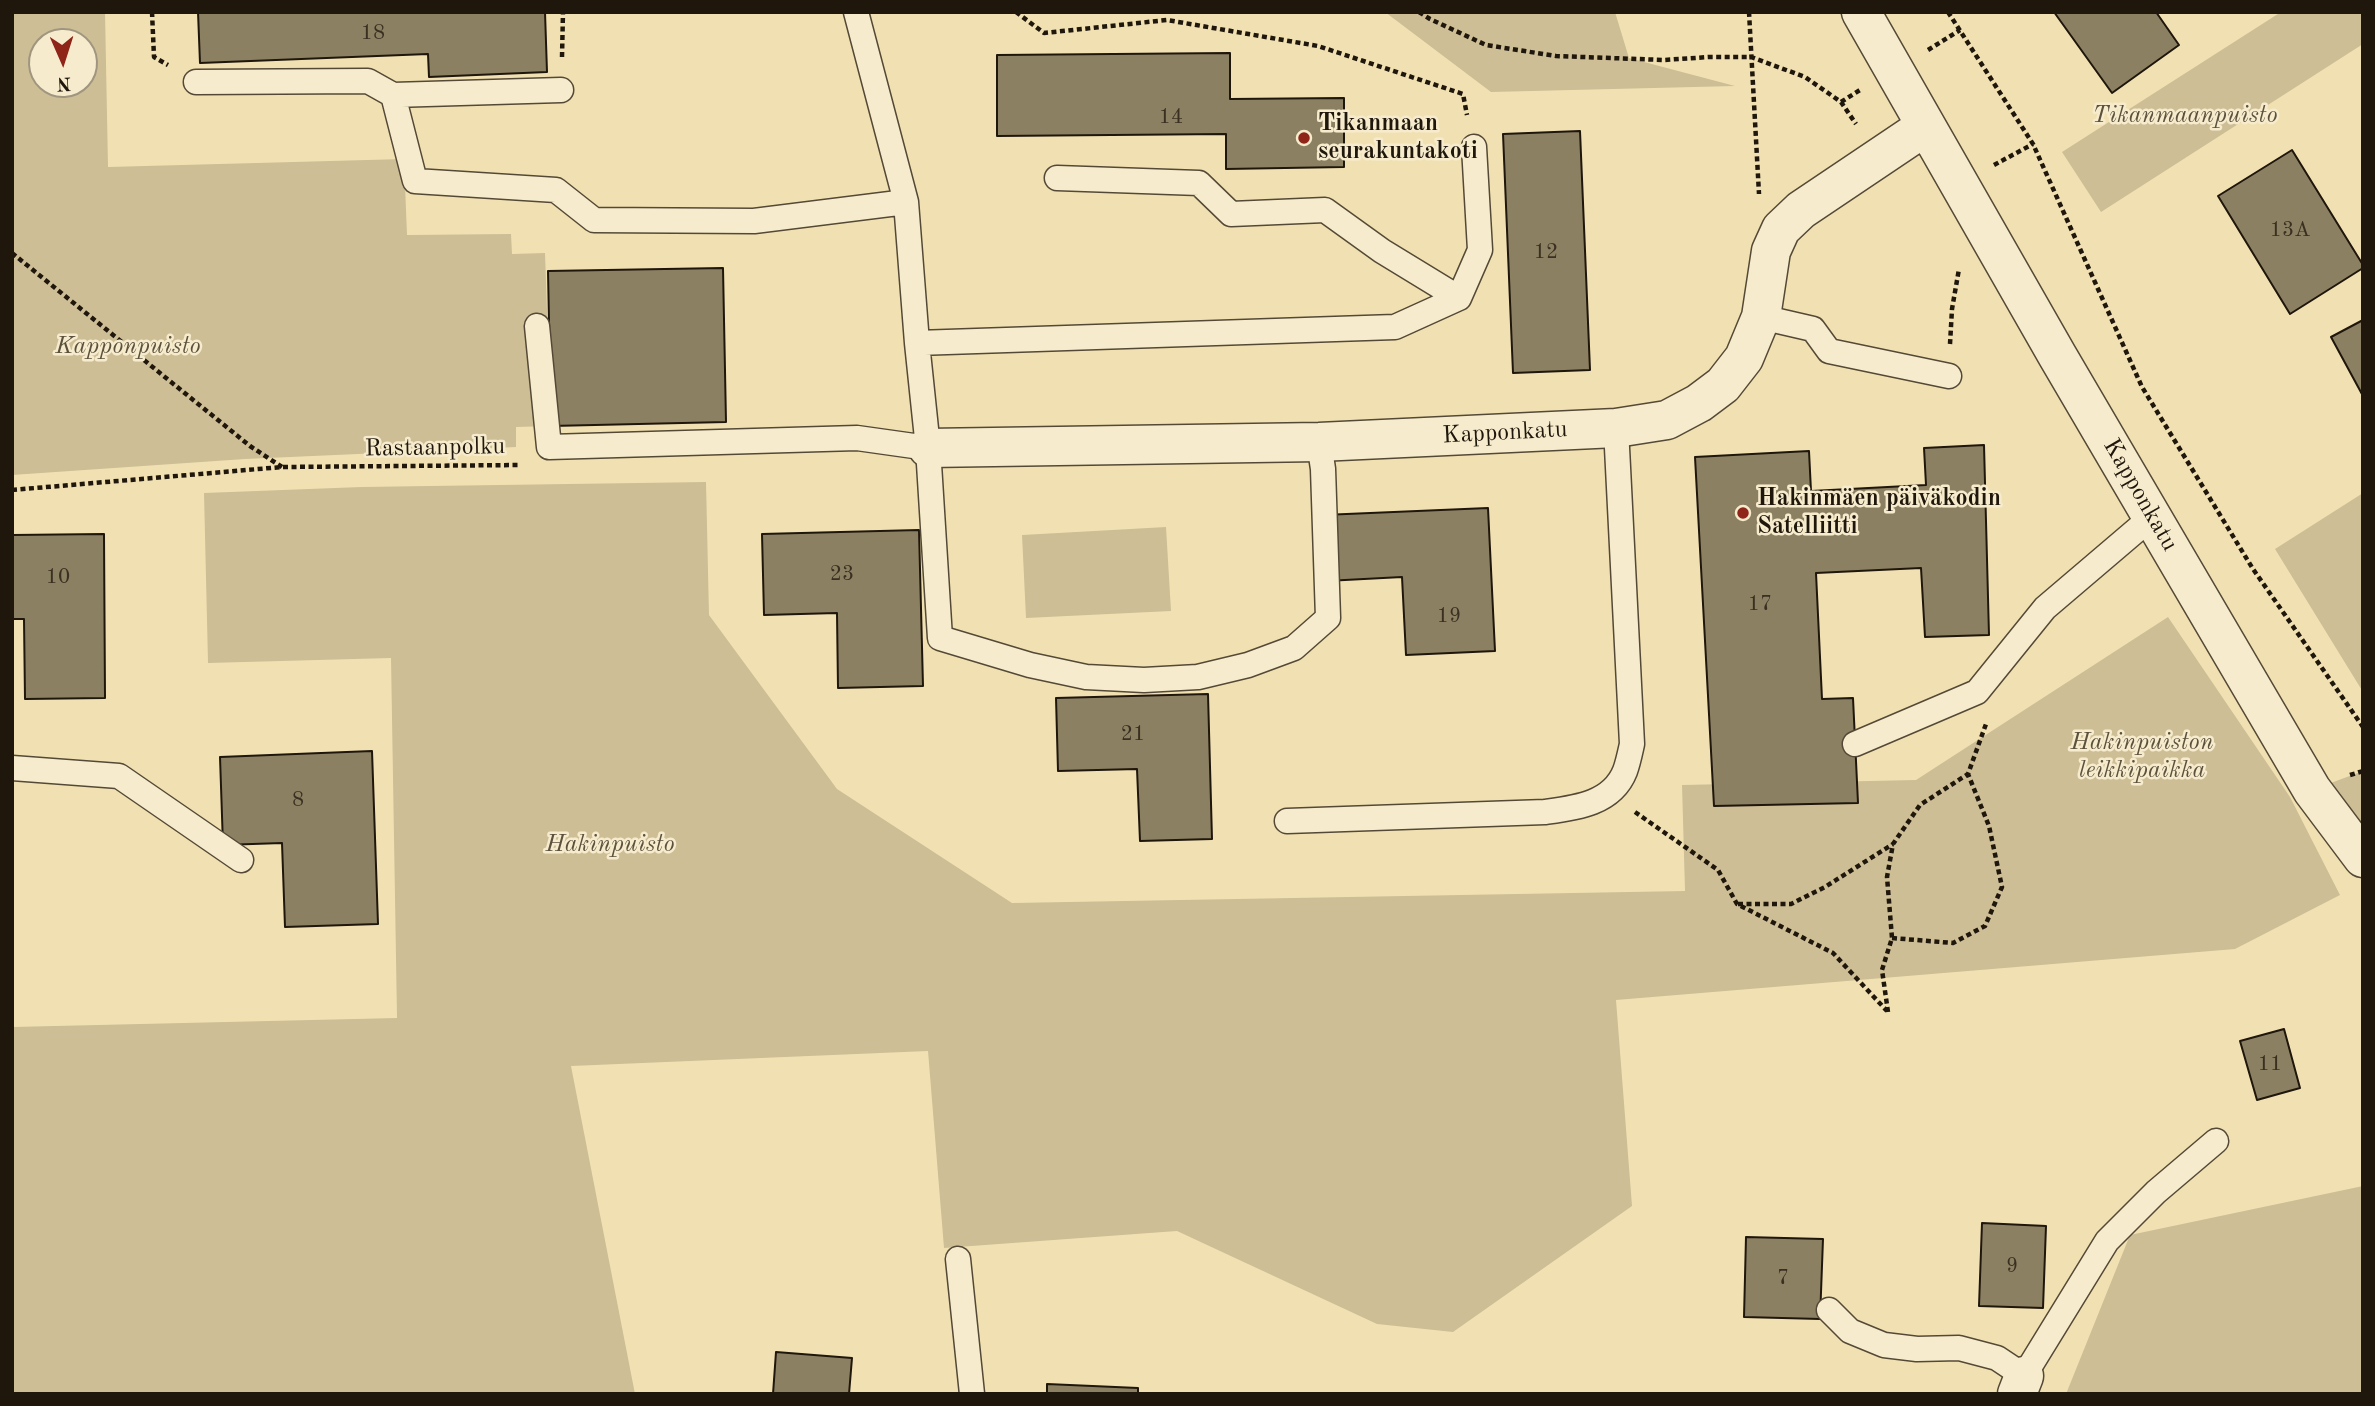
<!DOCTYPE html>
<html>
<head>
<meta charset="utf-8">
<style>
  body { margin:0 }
  #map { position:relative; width:2375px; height:1406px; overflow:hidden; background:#f1e1b2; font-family:"Old Standard TT",serif }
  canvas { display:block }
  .frame { position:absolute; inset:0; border:14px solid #1f160c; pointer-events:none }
  .north { position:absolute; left:28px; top:28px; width:70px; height:70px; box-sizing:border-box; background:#f6eccd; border:2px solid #a09680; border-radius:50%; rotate:177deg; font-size:19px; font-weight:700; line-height:28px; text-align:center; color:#1f160c }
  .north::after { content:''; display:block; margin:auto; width:24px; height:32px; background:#8f2418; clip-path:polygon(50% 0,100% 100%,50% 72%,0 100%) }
</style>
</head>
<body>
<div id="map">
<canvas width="2375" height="1406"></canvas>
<div class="frame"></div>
<div class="north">N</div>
</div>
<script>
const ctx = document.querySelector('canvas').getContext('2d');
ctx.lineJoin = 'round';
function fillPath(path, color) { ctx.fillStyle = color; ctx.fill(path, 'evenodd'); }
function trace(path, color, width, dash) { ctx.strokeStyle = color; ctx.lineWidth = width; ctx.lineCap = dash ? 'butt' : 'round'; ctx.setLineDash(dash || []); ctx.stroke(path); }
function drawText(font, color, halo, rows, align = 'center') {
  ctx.font = font + ' "Old Standard TT",serif'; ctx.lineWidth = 5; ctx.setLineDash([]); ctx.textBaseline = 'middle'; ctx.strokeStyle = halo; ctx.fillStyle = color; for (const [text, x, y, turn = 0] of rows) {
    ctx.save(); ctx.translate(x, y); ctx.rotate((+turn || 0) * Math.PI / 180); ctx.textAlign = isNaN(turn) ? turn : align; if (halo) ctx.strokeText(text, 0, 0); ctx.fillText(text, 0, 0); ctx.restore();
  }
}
const green = new Path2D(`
  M 12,12 L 105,12 L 108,167 L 404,159 L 407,235 L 511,234 L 512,254 L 545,253 L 551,426 L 516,427 L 516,447 L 245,459 L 12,475 ZM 42,42 L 84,42 L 84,84 L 42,84 Z
  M 1385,12 L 1615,12 L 1629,58 L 1735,86 L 1491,92 Z
  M 2281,12 L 2363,12 L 2363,44 L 2101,212 L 2062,152 Z
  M 706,482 L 709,615 L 837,789 L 1012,903 L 1685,891 L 1682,785 L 1916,780 L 2168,617 L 2290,797 L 2340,895 L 2235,949 L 1616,1000 L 1632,1206 L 1453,1332 L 1377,1324 L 1177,1231 L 944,1248 L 928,1051 L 571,1066 L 635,1394 L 12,1394 L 12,1027 L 397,1018 L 391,658 L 208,663 L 204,493 L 361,487 Z
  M 2363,493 L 2363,692 L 2275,549 Z
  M 1166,527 L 1171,611 L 1026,618 L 1022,535 Z
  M 2363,771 L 2363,858 L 2312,790 Z
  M 2363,1186 L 2363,1394 L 2066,1394 L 2130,1235 Z`);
const building = new Path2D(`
  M 198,12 L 545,12 L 547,72 L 429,77 L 428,54 L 200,63 Z
  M 2054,12 L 2156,12 L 2179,45 L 2112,93 Z
  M 1230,53 L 1230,99 L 1344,98 L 1344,167 L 1226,169 L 1226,134 L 997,136 L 997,55 Z
  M 1580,131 L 1590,370 L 1513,373 L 1503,134 Z
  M 2292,150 L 2363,265 L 2363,268 L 2290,314 L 2218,196 Z
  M 723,268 L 726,422 L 551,426 L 548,271 Z
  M 2363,320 L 2363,396 L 2331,337 Z
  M 1984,445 L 1989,635 L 1925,637 L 1921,568 L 1816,573 L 1822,699 L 1853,698 L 1858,803 L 1714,806 L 1695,457 L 1809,451 L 1811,491 L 1926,485 L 1924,448 Z
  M 1488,508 L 1495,651 L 1406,655 L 1402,577 L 1326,581 L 1323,515 Z
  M 919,530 L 923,686 L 838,688 L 837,613 L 764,615 L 762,534 Z
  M 104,534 L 105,698 L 25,699 L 24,619 L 12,619 L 12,535 Z
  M 1208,694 L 1212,839 L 1140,841 L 1137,769 L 1058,771 L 1056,698 Z
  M 372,751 L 378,924 L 285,927 L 282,843 L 223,845 L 220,757 Z
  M 2284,1029 L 2300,1088 L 2257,1100 L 2240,1041 Z
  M 1982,1223 L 2046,1226 L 2043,1308 L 1979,1306 Z
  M 1746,1237 L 1823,1239 L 1820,1319 L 1744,1317 Z
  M 776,1352 L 852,1358 L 849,1394 L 773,1394 Z
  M 1047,1384 L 1138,1388 L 1138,1394 L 1047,1394 Z`);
const path = new Path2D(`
  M 152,12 L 154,57 L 168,65
  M 1016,12 L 1044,33 L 1167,20 L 1318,46 L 1463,94 L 1467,115
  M 1419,12 L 1430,19 L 1486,45 L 1556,56 L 1664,60 L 1709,57 L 1751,57 L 1805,77 L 1841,102 L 1856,124
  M 1749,12 L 1759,194
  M 1948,12 L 2033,144 L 2142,387 L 2253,569 L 2363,727
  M 1928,50 L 1960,30
  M 562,57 L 563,12
  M 1841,102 L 1860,90
  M 1994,165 L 2033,144
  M 12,253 L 250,446 L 282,467
  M 1950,344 L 1952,309 L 1959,269
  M 12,490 L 282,467 L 521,465
  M 2350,775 L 2363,771
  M 1635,812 L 1718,870 L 1737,904 L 1833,953 L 1887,1011
  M 1738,904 L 1791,904 L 1825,887 L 1893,844
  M 1892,938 L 1953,943 L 1985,926 L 2002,887 L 1989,826 L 1968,774
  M 1888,1012 L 1882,970 L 1892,938 L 1887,877 L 1893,844 L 1920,805 L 1968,774 L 1986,724`);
const lane = new Path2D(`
  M 856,12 L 906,202
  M 196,82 L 368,81 L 393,95
  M 561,90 L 393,95 L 415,181 L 556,190 L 594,220 L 754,221 L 906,202 L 917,343
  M 1057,178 L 1199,183 L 1231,214 L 1325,210 L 1382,251 L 1459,298
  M 1761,317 L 1813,329 L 1829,351 L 1949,376
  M 537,326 L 549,447 L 857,438 L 928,448
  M 1319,442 L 1323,469 L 1328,618 L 1294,648 L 1248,665 L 1198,677 L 1144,680 L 1086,677 L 1030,665 L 940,638 L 928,448 L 917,343 L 1395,327 L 1459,298 L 1480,250 L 1474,147
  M 1855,744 L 1977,692 L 2045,608 L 2153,516
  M 12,768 L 119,776 L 241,860
  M 1287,821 L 1545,812 C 1575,808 1612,804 1625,771 C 1628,763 1630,753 1632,744 L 1616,428
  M 958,1259 L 972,1394
  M 1829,1310 L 1850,1331 L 1884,1345 L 1917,1349 L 1959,1348 L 1997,1358 L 2024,1376 L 2107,1241 L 2156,1192 L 2216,1141`);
const street = new Path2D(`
  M 1861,12 L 2057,355 L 2312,790 L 2363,858
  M 928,448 L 1319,442 L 1616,428 L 1667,420 L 1699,403 L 1723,385 L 1744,358 L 1761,317 L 1771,251 L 1781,229 L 1801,210 L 1926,126
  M 2017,1394 L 2024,1376`);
const markers = [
  [1304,138,7,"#8f2418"],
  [1743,513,7,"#8f2418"]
];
const numberNames = [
  ["18",373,33],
  ["14",1171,117],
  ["13A",2290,230],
  ["12",1546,252],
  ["23",842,574],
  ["10",58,577],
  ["17",1760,604],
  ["19",1449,616],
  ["21",1133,734],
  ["8",298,800],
  ["11",2270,1064],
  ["9",2012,1266],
  ["7",1783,1278]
];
const parkNames = [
  ["Tikanmaanpuisto",2185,116],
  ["Kapponpuisto",128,347],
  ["Hakinpuiston",2142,743],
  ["leikkipaikka",2142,771],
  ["Hakinpuisto",610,845]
];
const poiNames = [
  ["Tikanmaan",1318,124],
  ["seurakuntakoti",1318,152],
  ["Hakinmäen päiväkodin",1757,499],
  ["Satelliitti",1757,527]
];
const streetNames = [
  ["Kapponkatu",1505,433,-3],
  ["Rastaanpolku",435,448,-1],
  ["Kapponkatu",2140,495,60]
];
fillPath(green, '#cdbe96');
fillPath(building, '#8c8062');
trace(building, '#1f160c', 2);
trace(lane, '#544936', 27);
trace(street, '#544936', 41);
trace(path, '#1f160c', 4.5, [5, 3.5]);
trace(lane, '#f6eccd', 24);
trace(street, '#f6eccd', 38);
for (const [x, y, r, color] of markers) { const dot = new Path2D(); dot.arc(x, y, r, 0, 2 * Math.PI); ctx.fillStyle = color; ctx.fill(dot); trace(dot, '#f6eccd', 2.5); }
drawText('21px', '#3a3022', null, numberNames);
drawText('italic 24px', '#5c513c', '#f6eccd', parkNames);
drawText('bold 24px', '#1f160c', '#f6eccd', poiNames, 'left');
drawText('24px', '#1f160c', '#f6eccd', streetNames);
</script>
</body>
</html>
